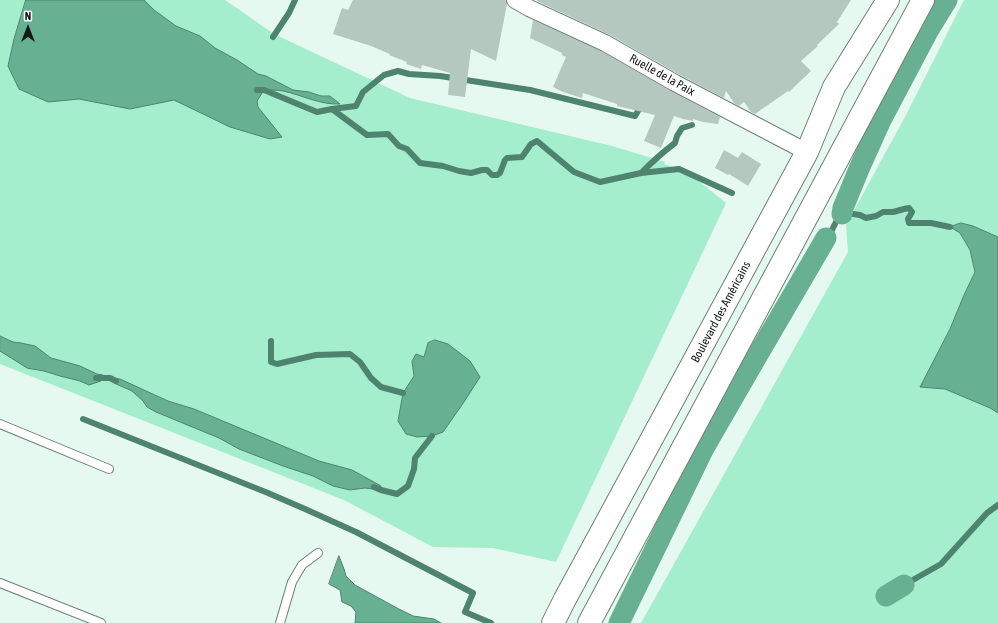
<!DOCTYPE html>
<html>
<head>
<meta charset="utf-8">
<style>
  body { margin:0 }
  #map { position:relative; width:998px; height:623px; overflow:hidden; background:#e6f9f0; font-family:"Asap Condensed",sans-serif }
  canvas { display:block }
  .north { position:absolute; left:8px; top:8px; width:40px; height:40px; -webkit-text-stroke:3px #fff; paint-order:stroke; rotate:0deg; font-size:11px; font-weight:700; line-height:16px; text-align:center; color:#131a17 }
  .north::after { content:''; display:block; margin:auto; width:14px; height:18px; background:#131a17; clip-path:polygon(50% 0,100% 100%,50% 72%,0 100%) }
</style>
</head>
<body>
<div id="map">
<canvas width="998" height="623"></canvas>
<div class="north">N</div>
</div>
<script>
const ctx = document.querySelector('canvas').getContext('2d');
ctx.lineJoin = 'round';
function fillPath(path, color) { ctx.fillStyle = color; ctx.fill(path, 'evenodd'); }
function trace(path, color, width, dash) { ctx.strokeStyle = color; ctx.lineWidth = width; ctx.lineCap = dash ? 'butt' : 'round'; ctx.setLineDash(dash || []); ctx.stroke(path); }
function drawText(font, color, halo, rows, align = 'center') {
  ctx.font = font + ' "Asap Condensed",sans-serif'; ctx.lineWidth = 3; ctx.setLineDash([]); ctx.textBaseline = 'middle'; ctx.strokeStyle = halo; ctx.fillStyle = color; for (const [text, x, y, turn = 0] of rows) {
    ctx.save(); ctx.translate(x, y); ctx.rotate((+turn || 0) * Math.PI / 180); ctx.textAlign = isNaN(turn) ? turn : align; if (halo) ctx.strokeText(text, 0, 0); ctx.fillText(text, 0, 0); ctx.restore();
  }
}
const green = new Path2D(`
  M 0,0 L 225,0 L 274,34 L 410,98 L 612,146 L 665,162 L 664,164 L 689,173 L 726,203 L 556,562 L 493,548 L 433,547 L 344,500 L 0,364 Z
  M 964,0 L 998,0 L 998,237 L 973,226 L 961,223 L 950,227 L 960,233 L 970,250 L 975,272 L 964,295 L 950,329 L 920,387 L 945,389 L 991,408 L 998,413 L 998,623 L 641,623 L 848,252 L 846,225 L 906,115 Z`);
const water = new Path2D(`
  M 26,0 L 144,0 L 154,10 L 176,26 L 200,36 L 215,48 L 237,60 L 258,74 L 266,76 L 293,90 L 309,92 L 321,96 L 330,96 L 340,104 C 320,105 302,95 283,91 C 277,90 271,90 264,90 L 257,101 L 258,107 L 282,137 L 270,139 L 230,127 L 174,100 L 130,109 L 79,99 L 48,102 L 19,89 L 8,66 L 14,39 Z
  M 961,223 L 973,226 L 998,237 L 998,413 L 990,408 L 945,389 L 920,387 L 950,329 L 964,295 L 975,272 L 970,250 L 960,233 L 950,227 Z
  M 0,336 L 13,342 L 21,343 L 35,346 L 51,358 L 80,366 L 97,374 L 103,375 L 104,378 L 101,381 L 89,385 L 80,381 L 60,376 L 44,371 L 27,368 L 0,351 Z
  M 435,340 L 448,344 L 470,361 L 480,377 L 464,402 L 443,432 L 432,436 L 417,437 L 406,434 L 398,421 L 403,393 L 414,376 L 412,361 L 416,354 L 424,357 L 428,343 Z
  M 110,378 L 120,379 L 168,401 L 194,409 L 319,461 L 352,470 L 381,486 L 381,490 L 365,488 L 350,490 L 333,486 L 313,476 L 283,466 L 239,449 L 219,438 L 156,412 L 147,407 L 143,401 L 132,391 L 114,383 Z
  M 339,556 L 344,569 L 346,576 L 355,585 L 397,608 L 413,616 L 434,619 L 441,623 L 355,623 L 356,612 L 351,606 L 342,602 L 340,590 L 329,584 Z`);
const stream = new Path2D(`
  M 273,37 L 289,13 L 295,0
  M 257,90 L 264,90 L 317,112 L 332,109 L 367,135 L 388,134 L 399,146 L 407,149 L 420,163 L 443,166 L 459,171 L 471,173 L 482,170 L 487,170 L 492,175 L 497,175 L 500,173 L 505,160 L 507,158 L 522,157 L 531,144 L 537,141 L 574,172 L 600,182 L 641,173 L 679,169 L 732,193
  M 332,109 L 356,106 L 363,92 L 384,75 L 398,71 L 409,74 L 440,76 L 530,90 L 635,116 L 642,104
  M 641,173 C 652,162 663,152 675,143 L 677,136 L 682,128 L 692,125
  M 820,238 L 826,238 L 832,230 L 837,220 L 842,214 L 846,213 L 860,215 L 866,218 L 876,216 L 883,212 L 893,212 L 904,209 L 909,208 L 912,212 L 908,219 L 909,223 L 931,223 L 950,227
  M 271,341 L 271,362 L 277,364 L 316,355 L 350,354 L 360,362 L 371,378 L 381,387 L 403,393
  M 96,378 L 110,378 L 116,381
  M 83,419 L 268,493 L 305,509 L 356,532 L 473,593 L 465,612 L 491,623
  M 374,487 L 381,490 L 397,494 L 408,486 L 414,469 L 415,458 L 432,436
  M 904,585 L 941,564 L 987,513 L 998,505`);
const canal = new Path2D(`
  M 842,214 L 843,208 L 859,169 L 881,120 L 928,31 L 947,0
  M 886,596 L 904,585
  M 619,623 L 704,448 L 756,358 L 826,238`);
const building = new Path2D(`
  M 353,0 L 506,0 L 507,4 L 496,61 L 471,49 L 465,97 L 448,95 L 450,73 L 422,65 L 421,69 L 406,64 L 407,62 L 389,55 L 390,54 L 371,46 L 333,34 L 342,8 L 348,10 Z
  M 537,0 L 851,0 L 837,22 L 839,24 L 817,45 L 818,46 L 801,61 L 811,71 L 789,92 L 788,91 L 755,114 L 751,112 L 744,102 L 739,106 L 734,103 L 726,91 L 724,98 L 680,75 L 610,35 L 537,1 Z
  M 533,20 L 601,51 L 671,91 L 720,117 L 718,124 L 703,122 L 693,119 L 693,121 L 683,119 L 674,116 L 661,148 L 644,141 L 655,115 L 617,106 L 617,104 L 583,93 L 582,98 L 563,92 L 553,87 L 566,57 L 562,55 L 562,53 L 530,38 Z
  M 724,150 L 738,158 L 742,152 L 761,164 L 760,166 L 748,186 L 729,174 L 728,175 L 715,168 Z`);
const service = new Path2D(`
  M 0,424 L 109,469
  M 0,583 L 101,623
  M 280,623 L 292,582 L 302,565 L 318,553`);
const minor = new Path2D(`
  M 515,0 L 529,8 L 605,43 L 675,83 L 807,152`);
const secondary = new Path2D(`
  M 553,623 L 565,599 L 807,152 L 834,87 L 888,0
  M 589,623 L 923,0`);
const streetNames = [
  ["Ruelle de la Paix",662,75,29],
  ["Boulevard des Américains",721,312,-62]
];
fillPath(green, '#a4edcd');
fillPath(water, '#67b192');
trace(water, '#4e846d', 1);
trace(stream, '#4e846d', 6);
trace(canal, '#67b192', 21);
fillPath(building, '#b5c8bf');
trace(service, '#6f8179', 10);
trace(minor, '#6f8179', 18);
trace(secondary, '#6f8179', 24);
trace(service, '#fff', 8);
trace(minor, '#fff', 16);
trace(secondary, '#fff', 22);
drawText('12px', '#131a17', '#fff', streetNames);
</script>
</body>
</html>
